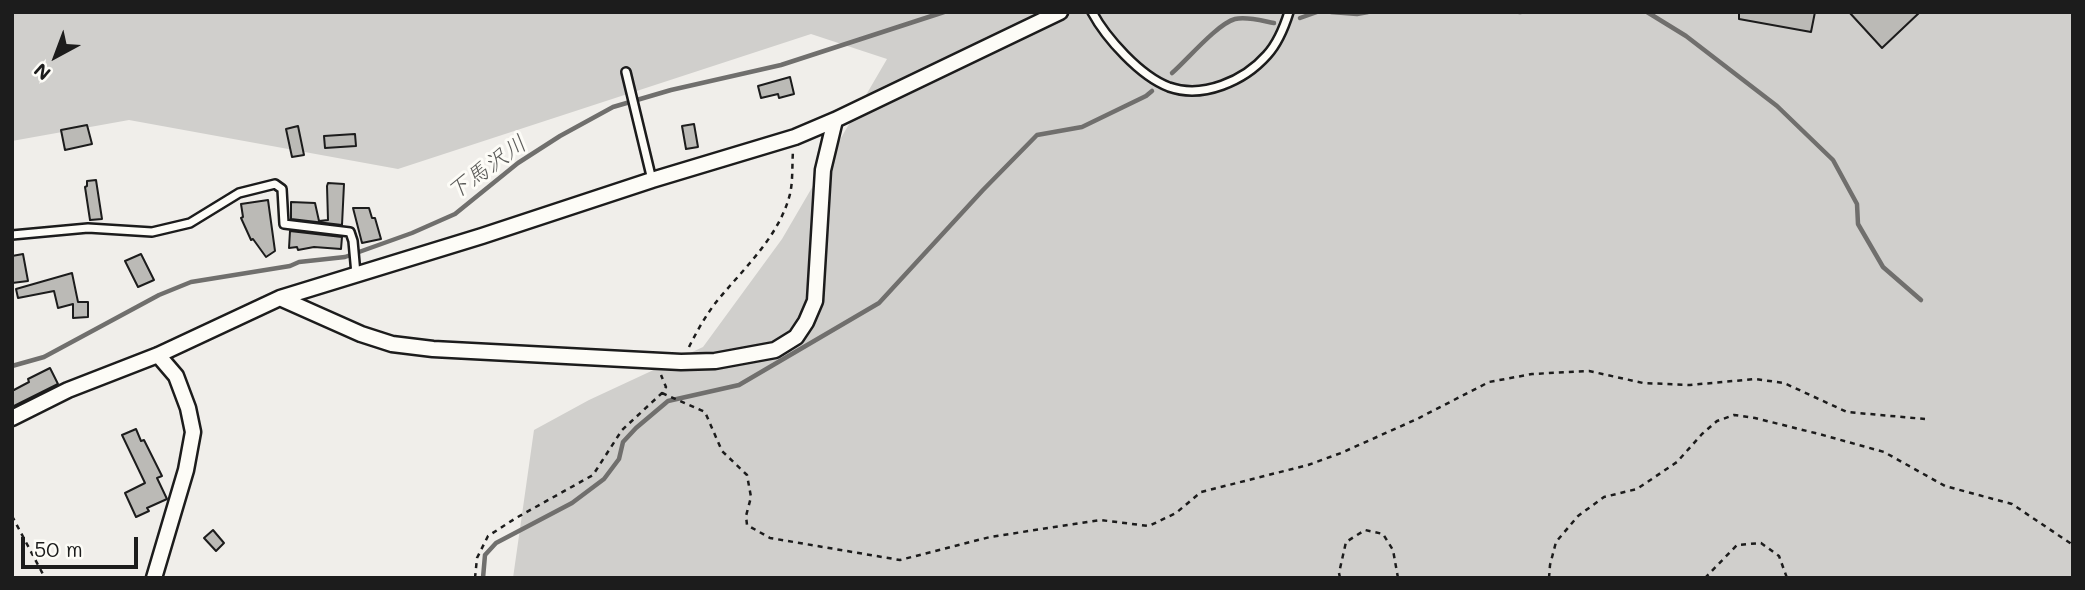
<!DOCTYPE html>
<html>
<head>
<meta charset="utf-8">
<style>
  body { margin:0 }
  #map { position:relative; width:2085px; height:590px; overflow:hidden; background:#f0eeea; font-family:Mali,sans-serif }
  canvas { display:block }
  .frame { position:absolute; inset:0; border:14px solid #1c1c1c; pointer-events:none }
  .north { position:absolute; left:21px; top:21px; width:70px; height:70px; -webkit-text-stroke:5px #fdfcf7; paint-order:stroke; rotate:221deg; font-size:19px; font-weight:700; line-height:28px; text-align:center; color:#1c1c1c }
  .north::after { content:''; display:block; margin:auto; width:24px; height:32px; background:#1c1c1c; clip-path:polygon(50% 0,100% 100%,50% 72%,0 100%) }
  .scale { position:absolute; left:21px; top:537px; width:117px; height:32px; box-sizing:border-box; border:4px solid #1c1c1c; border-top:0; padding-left:9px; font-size:21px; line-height:24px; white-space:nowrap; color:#1c1c1c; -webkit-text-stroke:5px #fdfcf7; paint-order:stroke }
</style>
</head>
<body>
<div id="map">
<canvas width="2085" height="590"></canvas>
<div class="frame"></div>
<div class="north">N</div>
<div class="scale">50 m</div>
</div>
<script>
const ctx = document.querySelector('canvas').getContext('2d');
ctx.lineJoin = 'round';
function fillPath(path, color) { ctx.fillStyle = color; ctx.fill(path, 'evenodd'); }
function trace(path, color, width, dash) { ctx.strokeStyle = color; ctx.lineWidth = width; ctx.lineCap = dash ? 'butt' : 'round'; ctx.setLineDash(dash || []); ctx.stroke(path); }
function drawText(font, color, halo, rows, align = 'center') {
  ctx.font = font + ' Mali,"Klee One",sans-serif'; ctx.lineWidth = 6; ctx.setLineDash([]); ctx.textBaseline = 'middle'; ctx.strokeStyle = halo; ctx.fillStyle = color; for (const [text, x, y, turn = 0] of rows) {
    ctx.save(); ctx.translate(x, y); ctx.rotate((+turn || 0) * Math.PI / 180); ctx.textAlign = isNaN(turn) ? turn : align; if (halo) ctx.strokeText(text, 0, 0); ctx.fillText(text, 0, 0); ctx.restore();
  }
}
const green = new Path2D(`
  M 12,12 L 2073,12 L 2073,578 L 513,578 L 534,430 L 589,400 L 703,347 L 782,239 L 887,59 L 811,34 L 398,169 L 129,120 L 12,141 Z`);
const stream = new Path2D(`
  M 1331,12 L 1357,14 L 1368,12
  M 1519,12 L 1521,12
  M 1647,12 L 1686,36 L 1777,106 L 1833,160 L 1857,204 L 1858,224 L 1883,267 L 1921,300
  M 1300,18 L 1317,12
  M 1172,73 C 1187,60 1217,24 1235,19 C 1247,16 1263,21 1274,23
  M 12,366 L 44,357 L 159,295 L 191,282 L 290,266 L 299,262 L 345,257 L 412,233 L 455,214 L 518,163 L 560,136 L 613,107 L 671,90 L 781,65 L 944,12
  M 483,578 L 485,555 L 496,543 L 572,503 L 604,479 L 619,459 L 623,442 L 636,428 L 668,401 L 739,385 L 879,303 L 983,190 L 1037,135 L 1082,127 L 1146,96 L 1152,91`);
const building = new Path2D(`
  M 1739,12 L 1815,12 L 1811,32 L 1739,19 Z
  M 1849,12 L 1920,12 L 1882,48 Z
  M 790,77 L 794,94 L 779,98 L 778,94 L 761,98 L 758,86 Z
  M 694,124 L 698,147 L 686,149 L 682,126 Z
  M 87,125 L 92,144 L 65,150 L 61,130 Z
  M 298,126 L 304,155 L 292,157 L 286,129 Z
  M 355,134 L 356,146 L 325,148 L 324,136 Z
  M 96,180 L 102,219 L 90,220 L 85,187 L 87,186 L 87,181 Z
  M 328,183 L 344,184 L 342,225 L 291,219 L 291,202 L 315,203 L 319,221 L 328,220 L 327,186 Z
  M 268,200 L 275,251 L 266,257 L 253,239 L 251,240 L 241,218 L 243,217 L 241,204 Z
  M 353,208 L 369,208 L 372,218 L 375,218 L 381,239 L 362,243 Z
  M 290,231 L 342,237 L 341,249 L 314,247 L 298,250 L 297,247 L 289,248 Z
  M 23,254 L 28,281 L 12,283 L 12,256 Z
  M 141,254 L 154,280 L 138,287 L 125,261 Z
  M 72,273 L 78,302 L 88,302 L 88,317 L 73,318 L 73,304 L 58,308 L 54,291 L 18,298 L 16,289 Z
  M 50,368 L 58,384 L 12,407 L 12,391 L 29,382 L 28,379 Z
  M 136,429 L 141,441 L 144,440 L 162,476 L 157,478 L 167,499 L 147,508 L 149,511 L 136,517 L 125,493 L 145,483 L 122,435 Z
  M 213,530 L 224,543 L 216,551 L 204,538 Z`);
const path = new Path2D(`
  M 689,347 C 697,331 706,315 717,301 C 744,268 779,237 790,194 C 793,181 792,165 793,151
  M 662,393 L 705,412 L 722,451 L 747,475 L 751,497 L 746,516 L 747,525 L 770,538 L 900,560 L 990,537 L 1100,520 L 1149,526 L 1176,513 L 1201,492 L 1308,465 L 1341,453 L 1417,419 L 1489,382 L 1532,374 L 1589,371 L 1643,383 L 1690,385 L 1755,379 L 1784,383 L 1847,412 L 1925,419
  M 12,516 L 45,578
  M 475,578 L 477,558 L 488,536 L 516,518 L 593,475 L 622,430 L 662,393 L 666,387 L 661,375
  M 1340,578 L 1339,573 L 1346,542 L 1365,530 L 1383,534 L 1393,550 L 1398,578
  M 1549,578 L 1550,565 L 1556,542 L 1578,516 L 1604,497 L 1637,489 L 1677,462 L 1702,434 L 1717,421 L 1734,415 L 1755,418 L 1819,434 L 1884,452 L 1945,486 L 2012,504 L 2073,545
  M 1705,578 L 1737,545 L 1761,543 L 1779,556 L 1787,578`);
const service = new Path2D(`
  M 1092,12 C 1106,38 1140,76 1169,87 C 1203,99 1244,81 1267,55 C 1278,43 1284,28 1289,12
  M 626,72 L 652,180
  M 12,235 L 88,228 L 152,232 L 190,223 L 239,193 L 275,184 L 282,189 L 284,224 L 350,232 L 353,241 L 356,274`);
const minor = new Path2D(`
  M 280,298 L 361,334 L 392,344 L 433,349 L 681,362 L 715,361 L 775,350 L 796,337 L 806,322 L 815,301 L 823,170 L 835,120
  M 12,418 L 68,390 L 158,355 L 280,298 L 482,236 L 652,180 L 795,137 L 835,120 L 1060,12
  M 154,578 L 186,470 L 193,432 L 188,408 L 176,376 L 158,355`);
const waterNames = [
  ["下馬沢川",487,168,-36]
];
fillPath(green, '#d0cfcc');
trace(stream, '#706f6d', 4.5);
fillPath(building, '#bbbab6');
trace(building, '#1c1c1c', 2);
trace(service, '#1c1c1c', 12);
trace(minor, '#1c1c1c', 19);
trace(path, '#1c1c1c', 2.5, [5, 5]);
trace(service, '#fdfcf7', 7);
trace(minor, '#fdfcf7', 14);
drawText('italic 23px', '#5b5b59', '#fdfcf7', waterNames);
</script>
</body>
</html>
